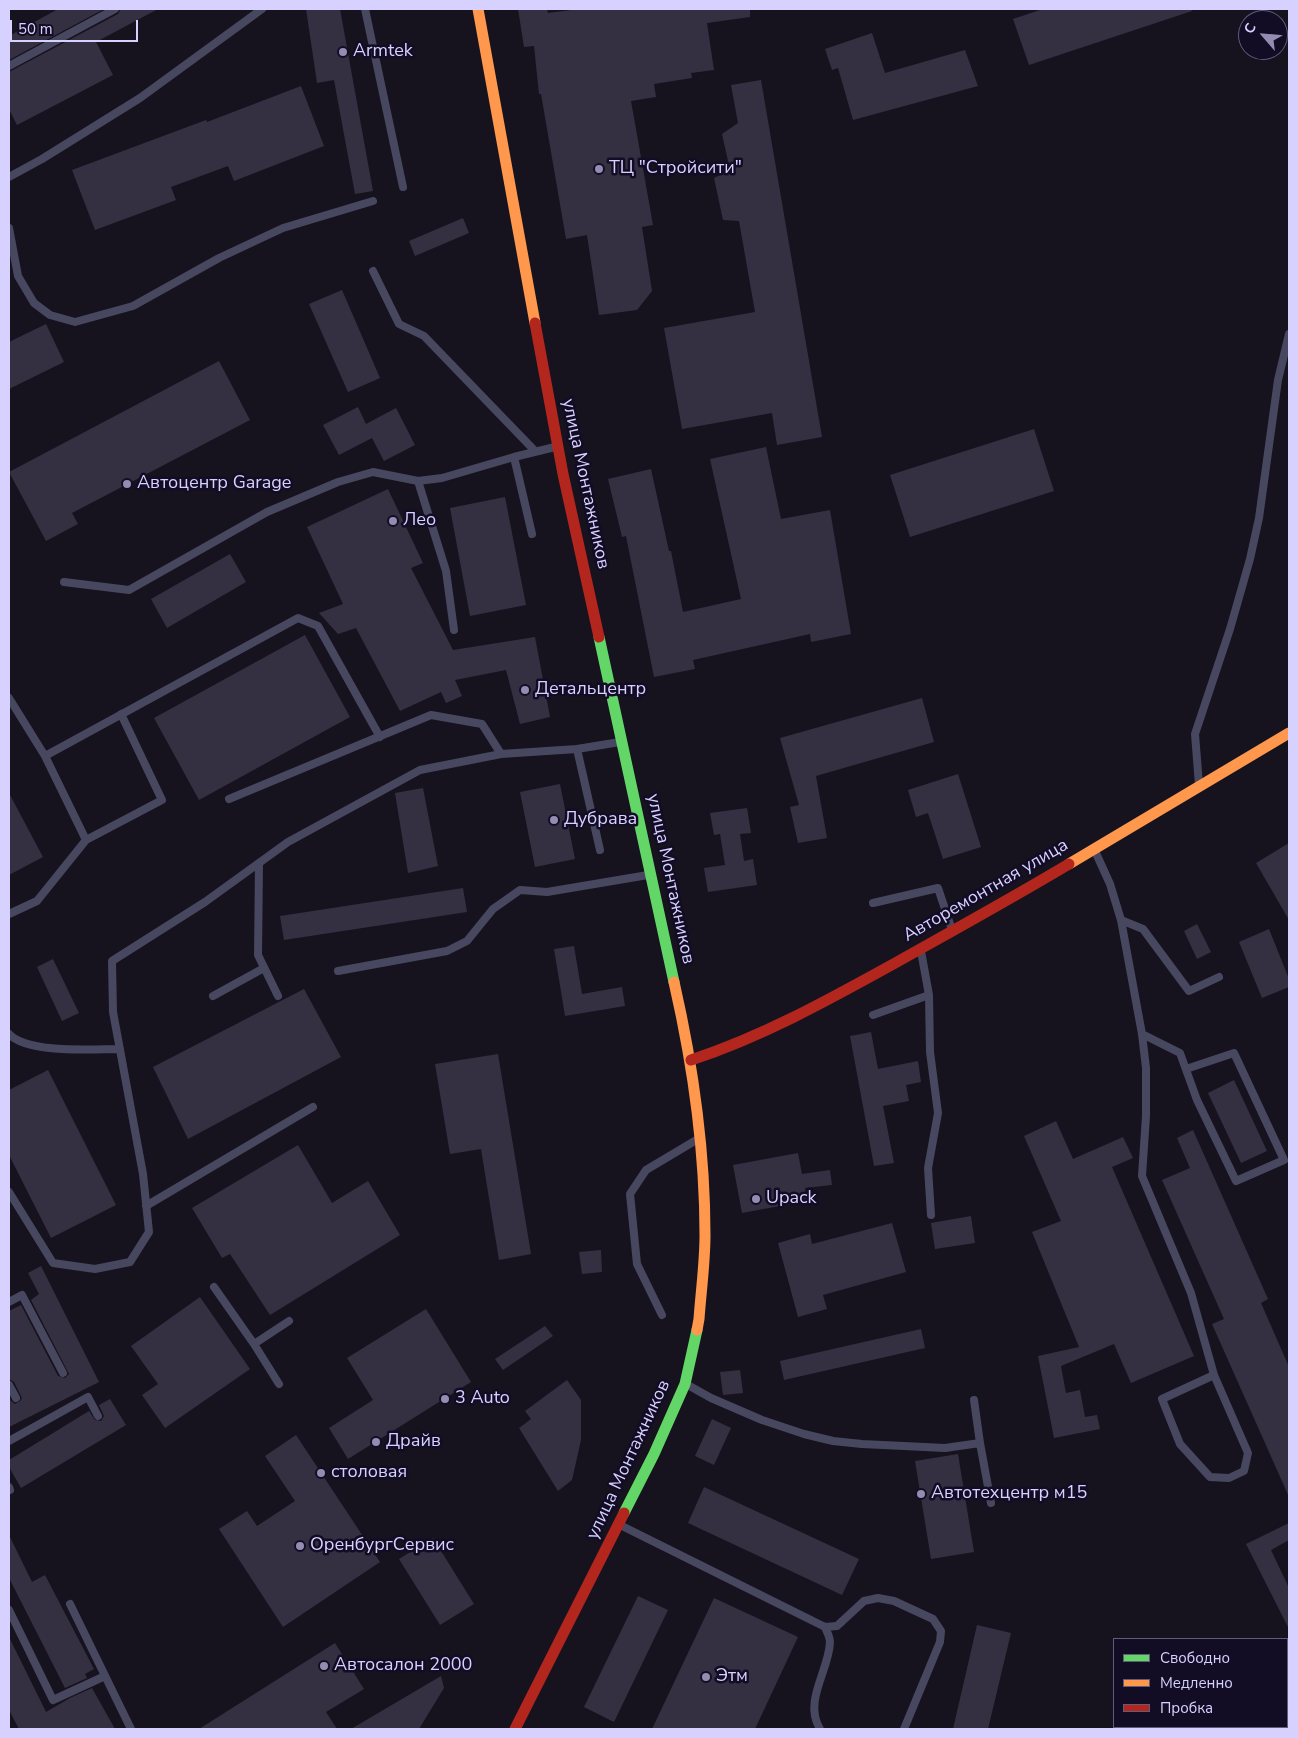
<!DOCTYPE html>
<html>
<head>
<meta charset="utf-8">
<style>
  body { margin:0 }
  #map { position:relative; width:1298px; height:1738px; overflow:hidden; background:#16131f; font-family:"Nunito Sans",sans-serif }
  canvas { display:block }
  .frame { position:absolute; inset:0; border:10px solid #d7d1ff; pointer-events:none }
  .legend { position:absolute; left:1113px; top:1638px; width:175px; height:90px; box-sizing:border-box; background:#120d25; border:1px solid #615b7c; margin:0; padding:6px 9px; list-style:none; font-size:15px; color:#d7d1ff }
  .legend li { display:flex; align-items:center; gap:10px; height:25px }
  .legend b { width:25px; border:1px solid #615b7c }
  .north { position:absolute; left:1238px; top:10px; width:50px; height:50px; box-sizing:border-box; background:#120d25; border:1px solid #615b7c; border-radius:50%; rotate:297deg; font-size:14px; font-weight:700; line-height:20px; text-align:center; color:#d7d1ff }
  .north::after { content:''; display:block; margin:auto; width:18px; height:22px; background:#938eb1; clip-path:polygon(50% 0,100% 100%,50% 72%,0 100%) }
  .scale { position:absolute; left:10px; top:20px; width:128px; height:22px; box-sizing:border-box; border:2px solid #d7d1ff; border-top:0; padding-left:6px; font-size:15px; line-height:18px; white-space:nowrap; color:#d7d1ff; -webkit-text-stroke:4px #120d25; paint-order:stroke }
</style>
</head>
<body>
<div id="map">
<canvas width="1298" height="1738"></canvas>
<div class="frame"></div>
<ul class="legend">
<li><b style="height:6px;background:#63d668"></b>Свободно</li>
<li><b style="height:6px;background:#ff974d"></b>Медленно</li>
<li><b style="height:6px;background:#b3261e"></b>Пробка</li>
</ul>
<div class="north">С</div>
<div class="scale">50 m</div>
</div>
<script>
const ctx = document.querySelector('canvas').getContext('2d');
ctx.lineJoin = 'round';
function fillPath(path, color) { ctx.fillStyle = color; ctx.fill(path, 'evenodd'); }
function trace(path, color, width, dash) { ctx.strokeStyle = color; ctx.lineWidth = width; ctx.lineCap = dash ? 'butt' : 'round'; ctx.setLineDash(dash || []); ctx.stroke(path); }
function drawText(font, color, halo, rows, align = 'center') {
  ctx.font = font + ' "Nunito Sans",sans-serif'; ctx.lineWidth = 5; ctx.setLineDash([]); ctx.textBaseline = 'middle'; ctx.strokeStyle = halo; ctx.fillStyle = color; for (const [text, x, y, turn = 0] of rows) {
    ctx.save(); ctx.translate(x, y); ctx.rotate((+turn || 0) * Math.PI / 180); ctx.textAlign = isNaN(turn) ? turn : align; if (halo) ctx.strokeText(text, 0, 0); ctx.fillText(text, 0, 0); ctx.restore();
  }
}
const building = new Path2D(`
  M 58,9 L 104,9 L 9,60 L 9,36 Z
  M 121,9 L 158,9 L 96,42 L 113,75 L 17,125 L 9,109 L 9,72 L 118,14 Z
  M 306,9 L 340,9 L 373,191 L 355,194 L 334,80 L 317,83 Z
  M 518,9 L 547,9 L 548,13 L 579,9 L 750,9 L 750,17 L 707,23 L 714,70 L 691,73 L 692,78 L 654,84 L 656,97 L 631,101 L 653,225 L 642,227 L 652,291 L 637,310 L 599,315 L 587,235 L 566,239 L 541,94 L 539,94 L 534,46 L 524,47 Z
  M 1043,9 L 1191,9 L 1192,11 L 1029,65 L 1013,19 Z
  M 872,33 L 885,73 L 965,50 L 978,86 L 853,120 L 838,68 L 832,70 L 825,49 Z
  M 761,80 L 822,437 L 777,445 L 772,413 L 682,429 L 664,328 L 755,312 L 739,221 L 723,220 L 714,178 L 730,170 L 722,134 L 738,123 L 731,85 Z
  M 301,86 L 324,146 L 234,181 L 228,166 L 171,187 L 176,200 L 95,230 L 72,170 L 206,120 L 207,122 Z
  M 463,218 L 469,233 L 415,256 L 409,241 Z
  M 342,290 L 380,378 L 348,392 L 309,304 Z
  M 46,324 L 64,362 L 9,389 L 9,342 Z
  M 219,361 L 250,420 L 72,513 L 78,524 L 46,541 L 9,472 Z
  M 358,407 L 366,424 L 396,408 L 415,445 L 384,461 L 372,438 L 339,455 L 323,425 Z
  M 1034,429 L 1054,491 L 910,537 L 890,475 Z
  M 766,447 L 781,519 L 830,510 L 851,634 L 811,642 L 810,634 L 693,660 L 695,669 L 654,677 L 626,536 L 622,537 L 608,479 L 651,469 L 669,551 L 671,551 L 683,612 L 741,599 L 710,459 Z
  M 388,489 L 423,563 L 411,568 L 453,650 L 535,637 L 550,717 L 520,724 L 506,670 L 455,680 L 462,696 L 446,703 L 441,692 L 400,711 L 356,628 L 338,634 L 319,613 L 343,604 L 307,527 Z
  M 505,497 L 526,605 L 470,616 L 450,508 Z
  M 230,554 L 246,582 L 167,628 L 151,599 Z
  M 305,635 L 350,717 L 199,800 L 154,718 Z
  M 922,698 L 934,742 L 816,776 L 827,838 L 798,843 L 790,807 L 799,805 L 780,738 Z
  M 958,774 L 981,847 L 943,859 L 928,813 L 916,817 L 908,790 Z
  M 560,784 L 575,859 L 535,867 L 520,792 Z
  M 423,788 L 438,866 L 408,873 L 395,793 Z
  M 9,793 L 43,857 L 9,875 Z
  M 747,808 L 751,833 L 740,834 L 744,861 L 753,859 L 757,885 L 708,892 L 704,868 L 725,865 L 720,834 L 714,835 L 710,813 Z
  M 1289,843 L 1289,920 L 1256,863 Z
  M 463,888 L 467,912 L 284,940 L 280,916 Z
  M 1197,924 L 1211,952 L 1197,959 L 1184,931 Z
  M 1269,929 L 1289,979 L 1289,987 L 1262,998 L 1239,942 Z
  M 574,946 L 582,994 L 622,987 L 625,1006 L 565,1016 L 554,949 Z
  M 53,959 L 79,1013 L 62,1021 L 37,967 Z
  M 304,989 L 341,1057 L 188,1139 L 153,1067 Z
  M 871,1032 L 878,1069 L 918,1061 L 921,1082 L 906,1085 L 909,1101 L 883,1106 L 894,1163 L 874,1166 L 850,1036 Z
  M 498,1054 L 531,1254 L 499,1260 L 481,1149 L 450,1154 L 435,1064 Z
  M 48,1070 L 116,1205 L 51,1238 L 9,1155 L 9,1090 Z
  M 1234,1080 L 1267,1151 L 1241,1163 L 1208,1093 Z
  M 1056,1121 L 1073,1159 L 1123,1137 L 1133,1158 L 1112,1167 L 1194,1356 L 1131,1383 L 1114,1344 L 1061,1366 L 1066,1393 L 1080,1390 L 1085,1417 L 1097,1415 L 1100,1429 L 1054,1438 L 1038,1356 L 1079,1347 L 1032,1232 L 1061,1221 L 1024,1136 Z
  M 1193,1130 L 1268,1299 L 1261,1303 L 1289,1367 L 1289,1497 L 1212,1324 L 1224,1319 L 1162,1180 L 1190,1168 L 1177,1138 Z
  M 298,1145 L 332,1203 L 368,1181 L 400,1235 L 270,1315 L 230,1254 L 222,1258 L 192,1208 Z
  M 798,1153 L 802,1174 L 830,1170 L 832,1185 L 805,1188 L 807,1201 L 742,1213 L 733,1165 Z
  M 971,1216 L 975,1243 L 935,1249 L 931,1223 Z
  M 892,1223 L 906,1272 L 823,1295 L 827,1309 L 798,1317 L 778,1243 L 810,1234 L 812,1244 Z
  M 601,1250 L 602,1272 L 582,1274 L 579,1252 Z
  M 41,1266 L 99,1382 L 9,1427 L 9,1396 L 11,1401 L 15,1404 L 20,1401 L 22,1398 L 14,1382 L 9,1379 L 9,1311 L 21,1305 L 58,1376 L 65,1378 L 69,1374 L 31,1300 L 39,1294 L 28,1273 Z
  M 200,1297 L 250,1369 L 165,1428 L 142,1395 L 158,1384 L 131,1346 Z
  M 426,1309 L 471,1382 L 348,1459 L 329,1428 L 373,1400 L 347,1358 Z
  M 545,1326 L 553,1336 L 503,1370 L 495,1359 Z
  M 921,1329 L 925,1348 L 784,1380 L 780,1361 Z
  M 740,1370 L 743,1393 L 723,1395 L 720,1372 Z
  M 567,1380 L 581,1400 L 581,1440 L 572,1480 L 558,1491 L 519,1428 L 531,1419 L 525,1411 Z
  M 110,1399 L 126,1425 L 21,1488 L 9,1467 L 9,1460 L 89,1411 L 95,1420 L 101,1421 L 104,1416 L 99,1405 Z
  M 712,1419 L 731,1428 L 714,1465 L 695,1456 Z
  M 296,1435 L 380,1562 L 283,1627 L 219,1529 L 247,1511 L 257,1526 L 295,1501 L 265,1456 Z
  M 958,1454 L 974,1552 L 931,1559 L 915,1461 Z
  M 704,1487 L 859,1559 L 842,1595 L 688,1523 Z
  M 1289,1523 L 1289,1540 L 1271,1550 L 1289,1588 L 1289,1629 L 1246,1544 Z
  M 9,1535 L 32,1582 L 45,1575 L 94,1669 L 85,1674 L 87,1678 L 65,1688 L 9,1578 Z
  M 433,1538 L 474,1604 L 440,1625 L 399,1559 Z
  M 638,1596 L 668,1610 L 614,1722 L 584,1707 Z
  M 714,1598 L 798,1637 L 755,1729 L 652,1729 Z
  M 977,1625 L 1011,1633 L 988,1729 L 953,1729 Z
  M 9,1637 L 46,1712 L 70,1698 L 92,1688 L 115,1729 L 19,1729 L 9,1710 Z
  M 335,1643 L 364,1689 L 326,1712 L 337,1729 L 199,1729 Z
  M 441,1676 L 444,1688 L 419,1729 L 351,1729 Z`);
const lane = new Path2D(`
  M 365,9 L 403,187
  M 9,66 L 115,9
  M 9,177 L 42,159 L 140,98 L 262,9
  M 9,228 L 18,276 L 34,303 L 50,315 L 75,322 L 133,306 L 219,258 L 283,228 L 373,201
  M 373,271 L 399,324 L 424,336 L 535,451
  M 514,457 L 532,534
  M 418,481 L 446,571 L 454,630
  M 64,582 L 129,590 L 267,512 L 338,482 L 373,472 L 418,481 L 442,478 L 514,457 L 555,447
  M 9,698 L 45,756 L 298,618 L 318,626 L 380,737
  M 577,749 L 600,850
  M 1199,785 L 1195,734 L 1230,629 L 1250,559 L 1259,518 L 1278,380 L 1289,334
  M 229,799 L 431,715 L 482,724 L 501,754
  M 86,840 L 162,800 L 121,714
  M 1095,851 L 1110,884 L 1121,920 L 1142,1034 L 1146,1068 L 1146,1116 L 1142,1176 L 1191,1293 L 1214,1375 L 1248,1453 L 1244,1471 L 1229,1478 L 1210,1477 L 1180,1444 L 1162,1399 L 1214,1375
  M 259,863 L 258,955 L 278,996
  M 873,903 L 938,888 L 952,930
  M 9,914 L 37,901 L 86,840 L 45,756
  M 1121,920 L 1143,929 L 1189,991 L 1219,977
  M 338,971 L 447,951 L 467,941 L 493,909 L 520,890 L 547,892 L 648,875
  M 929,995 L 930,1052 L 938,1113 L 928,1168 L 931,1215
  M 213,996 L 264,968
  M 873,1015 L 929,995 L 921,951
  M 9,1034 C 28,1054 92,1049 120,1049
  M 1142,1034 L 1180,1053 L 1197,1100 L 1236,1181 L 1284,1160 L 1234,1053 L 1186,1069
  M 9,1192 L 53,1263 L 95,1269 L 130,1262 L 149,1232 L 143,1174 L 113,1012 L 112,961 L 205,902 L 288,842 L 420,770 L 501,754 L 577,749 L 620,742
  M 146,1206 L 313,1107
  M 214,1287 L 254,1344 L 289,1321
  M 9,1302 L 22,1295 L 63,1373
  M 662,1315 L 637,1264 L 630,1194 L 646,1170 L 698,1139
  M 254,1344 L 279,1384
  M 686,1384 L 711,1398 L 762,1420 L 804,1434 L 833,1441 L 862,1444 L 945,1448 L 980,1443 L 991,1503
  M 9,1385 L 16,1398
  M 974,1400 L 980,1443
  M 9,1441 L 88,1397 L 98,1416
  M 9,1487 L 10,1490 L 9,1490
  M 620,1525 L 825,1627 L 837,1626 L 864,1601 L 878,1598 L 894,1601 L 933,1619 L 941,1631 L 940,1642 L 904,1729
  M 70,1604 L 131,1729
  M 9,1610 L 53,1700 L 105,1676
  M 820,1729 C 803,1701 829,1671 830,1642 C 830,1637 827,1632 825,1627`);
const fast = new Path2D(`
  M 599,637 L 674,982
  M 624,1513 L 654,1454 L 685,1384 L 697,1330`);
const slow = new Path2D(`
  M 478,9 L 535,323
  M 1069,864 L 1289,733
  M 674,982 C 693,1065 705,1150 705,1235 C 705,1263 701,1291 699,1319 L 697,1330`);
const jam = new Path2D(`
  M 535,323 L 563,474 L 599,637
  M 691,1060 C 764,1036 830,999 897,962 C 954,930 1012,898 1069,864
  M 515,1729 L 624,1513`);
const markers = [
  [343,52,5,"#938eb1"],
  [599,169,5,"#938eb1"],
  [127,484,5,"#938eb1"],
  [393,521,5,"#938eb1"],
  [525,690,5,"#938eb1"],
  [554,820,5,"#938eb1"],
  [756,1199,5,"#938eb1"],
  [445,1399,5,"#938eb1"],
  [376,1442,5,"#938eb1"],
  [321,1473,5,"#938eb1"],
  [921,1494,5,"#938eb1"],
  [300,1546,5,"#938eb1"],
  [324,1666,5,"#938eb1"],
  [706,1677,5,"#938eb1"]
];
const poiNames = [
  ["Armtek",353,52],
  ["ТЦ \"Стройсити\"",609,169],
  ["Автоцентр Garage",137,484],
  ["Лео",403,521],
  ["Детальцентр",535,690],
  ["Дубрава",564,820],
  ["Upack",766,1199],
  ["3 Auto",455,1399],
  ["Драйв",386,1442],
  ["столовая",331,1473],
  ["Автотехцентр м15",931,1494],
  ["ОренбургСервис",310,1546],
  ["Автосалон 2000",334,1666],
  ["Этм",716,1677]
];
const streetNames = [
  ["улица Монтажников",585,484,78],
  ["улица Монтажников",670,879,78],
  ["Авторемонтная улица",986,891,-30],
  ["улица Монтажников",629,1460,-65]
];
fillPath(building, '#343042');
trace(lane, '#484760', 8);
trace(fast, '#63d668', 11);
trace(slow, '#ff974d', 11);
trace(jam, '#b3261e', 11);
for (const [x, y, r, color] of markers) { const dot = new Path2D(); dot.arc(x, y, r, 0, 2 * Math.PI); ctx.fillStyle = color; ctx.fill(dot); trace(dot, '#120d25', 2); }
drawText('18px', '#d7d1ff', '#120d25', poiNames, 'left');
drawText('18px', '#d7d1ff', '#120d25', streetNames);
</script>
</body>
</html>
